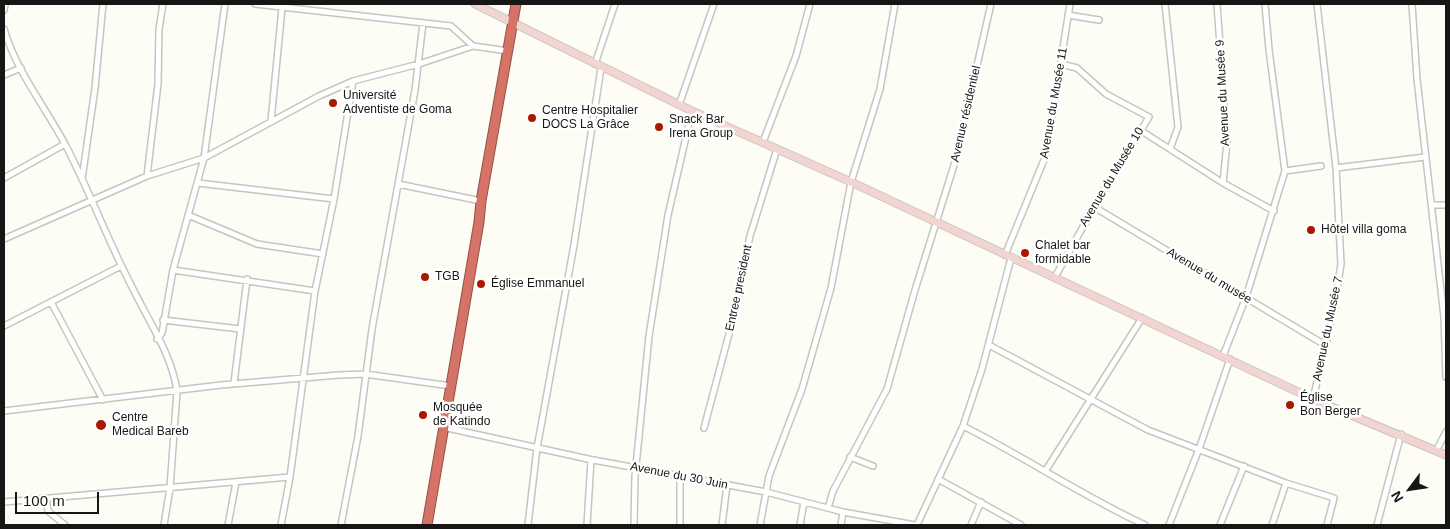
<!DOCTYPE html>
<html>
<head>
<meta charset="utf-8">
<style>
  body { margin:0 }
  #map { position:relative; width:1450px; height:529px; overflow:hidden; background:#fdfcf5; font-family:Helvetica,sans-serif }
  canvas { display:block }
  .frame { position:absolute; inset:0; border:5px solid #171614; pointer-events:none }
  .north { position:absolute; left:1385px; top:464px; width:50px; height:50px; -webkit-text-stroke:4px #fff; paint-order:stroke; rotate:239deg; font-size:14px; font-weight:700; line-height:20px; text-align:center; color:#171614 }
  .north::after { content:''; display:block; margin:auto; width:18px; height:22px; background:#171614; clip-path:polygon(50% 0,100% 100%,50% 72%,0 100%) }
  .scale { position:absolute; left:15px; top:492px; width:84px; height:22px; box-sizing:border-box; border:2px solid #171614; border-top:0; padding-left:6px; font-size:15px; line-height:18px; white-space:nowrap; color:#171614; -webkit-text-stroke:4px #fff; paint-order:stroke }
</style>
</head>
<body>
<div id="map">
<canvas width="1450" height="529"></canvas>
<div class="frame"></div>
<div class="north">N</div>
<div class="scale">100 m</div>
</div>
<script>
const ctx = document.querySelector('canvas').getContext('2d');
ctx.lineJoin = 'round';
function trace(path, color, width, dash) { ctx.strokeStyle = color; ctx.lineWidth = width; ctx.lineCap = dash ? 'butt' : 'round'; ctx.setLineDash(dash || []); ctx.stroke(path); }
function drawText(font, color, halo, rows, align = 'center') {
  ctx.font = font + ' Helvetica,sans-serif'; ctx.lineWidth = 5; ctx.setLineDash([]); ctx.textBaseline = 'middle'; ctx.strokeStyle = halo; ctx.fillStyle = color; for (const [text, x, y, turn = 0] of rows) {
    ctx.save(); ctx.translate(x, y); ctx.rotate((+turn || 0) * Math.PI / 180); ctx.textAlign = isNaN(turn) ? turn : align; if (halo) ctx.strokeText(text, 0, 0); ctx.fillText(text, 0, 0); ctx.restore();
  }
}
const street = new Path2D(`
  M 255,4 L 451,26 L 473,46
  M 1165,4 L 1178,127 L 1170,149
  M 1217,4 L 1227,142 L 1223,183
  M 1412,4 L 1417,79 L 1444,317 L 1446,377
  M 4,10 L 5,4
  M 1068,15 L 1099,20
  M 4,29 C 16,71 46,108 66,146 C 90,192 108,241 132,287 C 148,320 172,355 177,391 L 170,488 L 164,525
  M 595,64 L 615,4
  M 4,75 L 21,68
  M 679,105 L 714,4
  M 271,121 L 282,8
  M 1140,130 L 1223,183 L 1274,211
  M 763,142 L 796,56 L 810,4
  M 1336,168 L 1425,157
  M 1285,171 L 1321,166
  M 147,176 L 158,84 L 159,29 L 163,4
  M 4,178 L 65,144
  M 82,179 L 95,88 L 103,4
  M 198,183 L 334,199
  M 398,184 L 481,201
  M 1432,205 L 1446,205
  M 1094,207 L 1325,345
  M 188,215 L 257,244 L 323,254
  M 4,239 L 147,176 L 204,158 L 319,96 L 353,81 L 419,64 L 473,46 L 508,51
  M 1005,255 L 1046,155 L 1070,4
  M 173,270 L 315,291
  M 1055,277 L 1094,207 L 1149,117 L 1106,94 L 1077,68 L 1061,64
  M 51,302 L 103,400
  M 163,320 L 240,329
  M 4,326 L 121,266
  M 157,339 L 162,333 L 173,270 L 204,158 L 225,4
  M 989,345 L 1148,430 L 1286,483 L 1334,498 L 1327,525
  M 1223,356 L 1246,297 L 1285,171 L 1269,50 L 1265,4
  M 234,383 L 247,279
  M 1313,399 L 1334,309 L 1341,264 L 1336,168 L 1317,4
  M 4,411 L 221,385 L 339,375 L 365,374 L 451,386
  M 963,426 C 1025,457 1082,496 1145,525
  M 443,427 L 588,459 L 766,492 L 843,512 L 915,525
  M 704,428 L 733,319 L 750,236 L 777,149
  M 1436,451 L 1446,432
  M 850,457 L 873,466
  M 1046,470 L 1142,318
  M 938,479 L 1021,525
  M 46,498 L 48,511 L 65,525
  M 4,502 L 290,477
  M 828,508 L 833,491 L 887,389 L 915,290 L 955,162 L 991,4
  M 228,525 L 236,482
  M 281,525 L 290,477 L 315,291 L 334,199 L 353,81
  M 341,525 L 358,436 L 372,329 L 415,90 L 423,23
  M 528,525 L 537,448 L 574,245 L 601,68
  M 587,525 L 591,460
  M 634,525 L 635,476 L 649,336 L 668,215 L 692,111
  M 680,525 L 680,477
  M 722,525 L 727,485
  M 760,525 L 769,476 L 802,389 L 831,288 L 851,182 L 880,89 L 895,4
  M 800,525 L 804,502
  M 841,525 L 843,512
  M 917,525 L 963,426 L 982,369 L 1011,258
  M 971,525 L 981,502
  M 1169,525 L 1199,449 L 1230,359
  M 1220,525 L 1244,466
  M 1272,525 L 1286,483
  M 1377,525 L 1401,434`);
const secondary = new Path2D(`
  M 475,4 L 692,111 L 851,182 L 1313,399 L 1446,455`);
const highway = new Path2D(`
  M 427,525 L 479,222 L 481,201 L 516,4`);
const markers = [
  [333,103,5,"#a91900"],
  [532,118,5,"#a91900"],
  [659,127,5,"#a91900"],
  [1311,230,5,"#a91900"],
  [1025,253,5,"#a91900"],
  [425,277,5,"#a91900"],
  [481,284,5,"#a91900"],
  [1290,405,5,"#a91900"],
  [423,415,5,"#a91900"],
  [101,425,6,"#a91900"]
];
const streetNames = [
  ["Avenue du Musée 9",1223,93,-93],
  ["Avenue du Musée 11",1054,103,-80],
  ["Avenue résidentiel",966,114,-77],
  ["Avenue du Musée 10",1112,177,-59],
  ["Avenue du musée",1209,276,31],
  ["Entree president",739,288,-78],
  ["Avenue du Musée 7",1328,329,-78],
  ["Avenue du 30 Juin",679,476,11]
];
const poiNames = [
  ["Université",343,96],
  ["Adventiste de Goma",343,110],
  ["Centre Hospitalier",542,111],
  ["DOCS La Grâce",542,125],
  ["Snack Bar",669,120],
  ["Irena Group",669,134],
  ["Hôtel villa goma",1321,230],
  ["Chalet bar",1035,246],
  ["formidable",1035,260],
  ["TGB",435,277],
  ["Église Emmanuel",491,284],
  ["Église",1300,398],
  ["Bon Berger",1300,412],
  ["Mosquée",433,408],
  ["de Katindo",433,422],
  ["Centre",112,418],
  ["Medical Bareb",112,432]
];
trace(street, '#c6c5be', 8);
trace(secondary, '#c6c5be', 9);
trace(highway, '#92524a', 11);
trace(street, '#fff', 5);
trace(secondary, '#f2d5d1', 7);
trace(highway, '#d57367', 9);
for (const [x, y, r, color] of markers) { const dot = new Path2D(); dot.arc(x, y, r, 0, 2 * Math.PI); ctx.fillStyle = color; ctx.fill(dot); trace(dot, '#fff', 2); }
drawText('12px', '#171614', '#fff', streetNames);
drawText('12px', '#171614', '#fff', poiNames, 'left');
</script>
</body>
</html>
